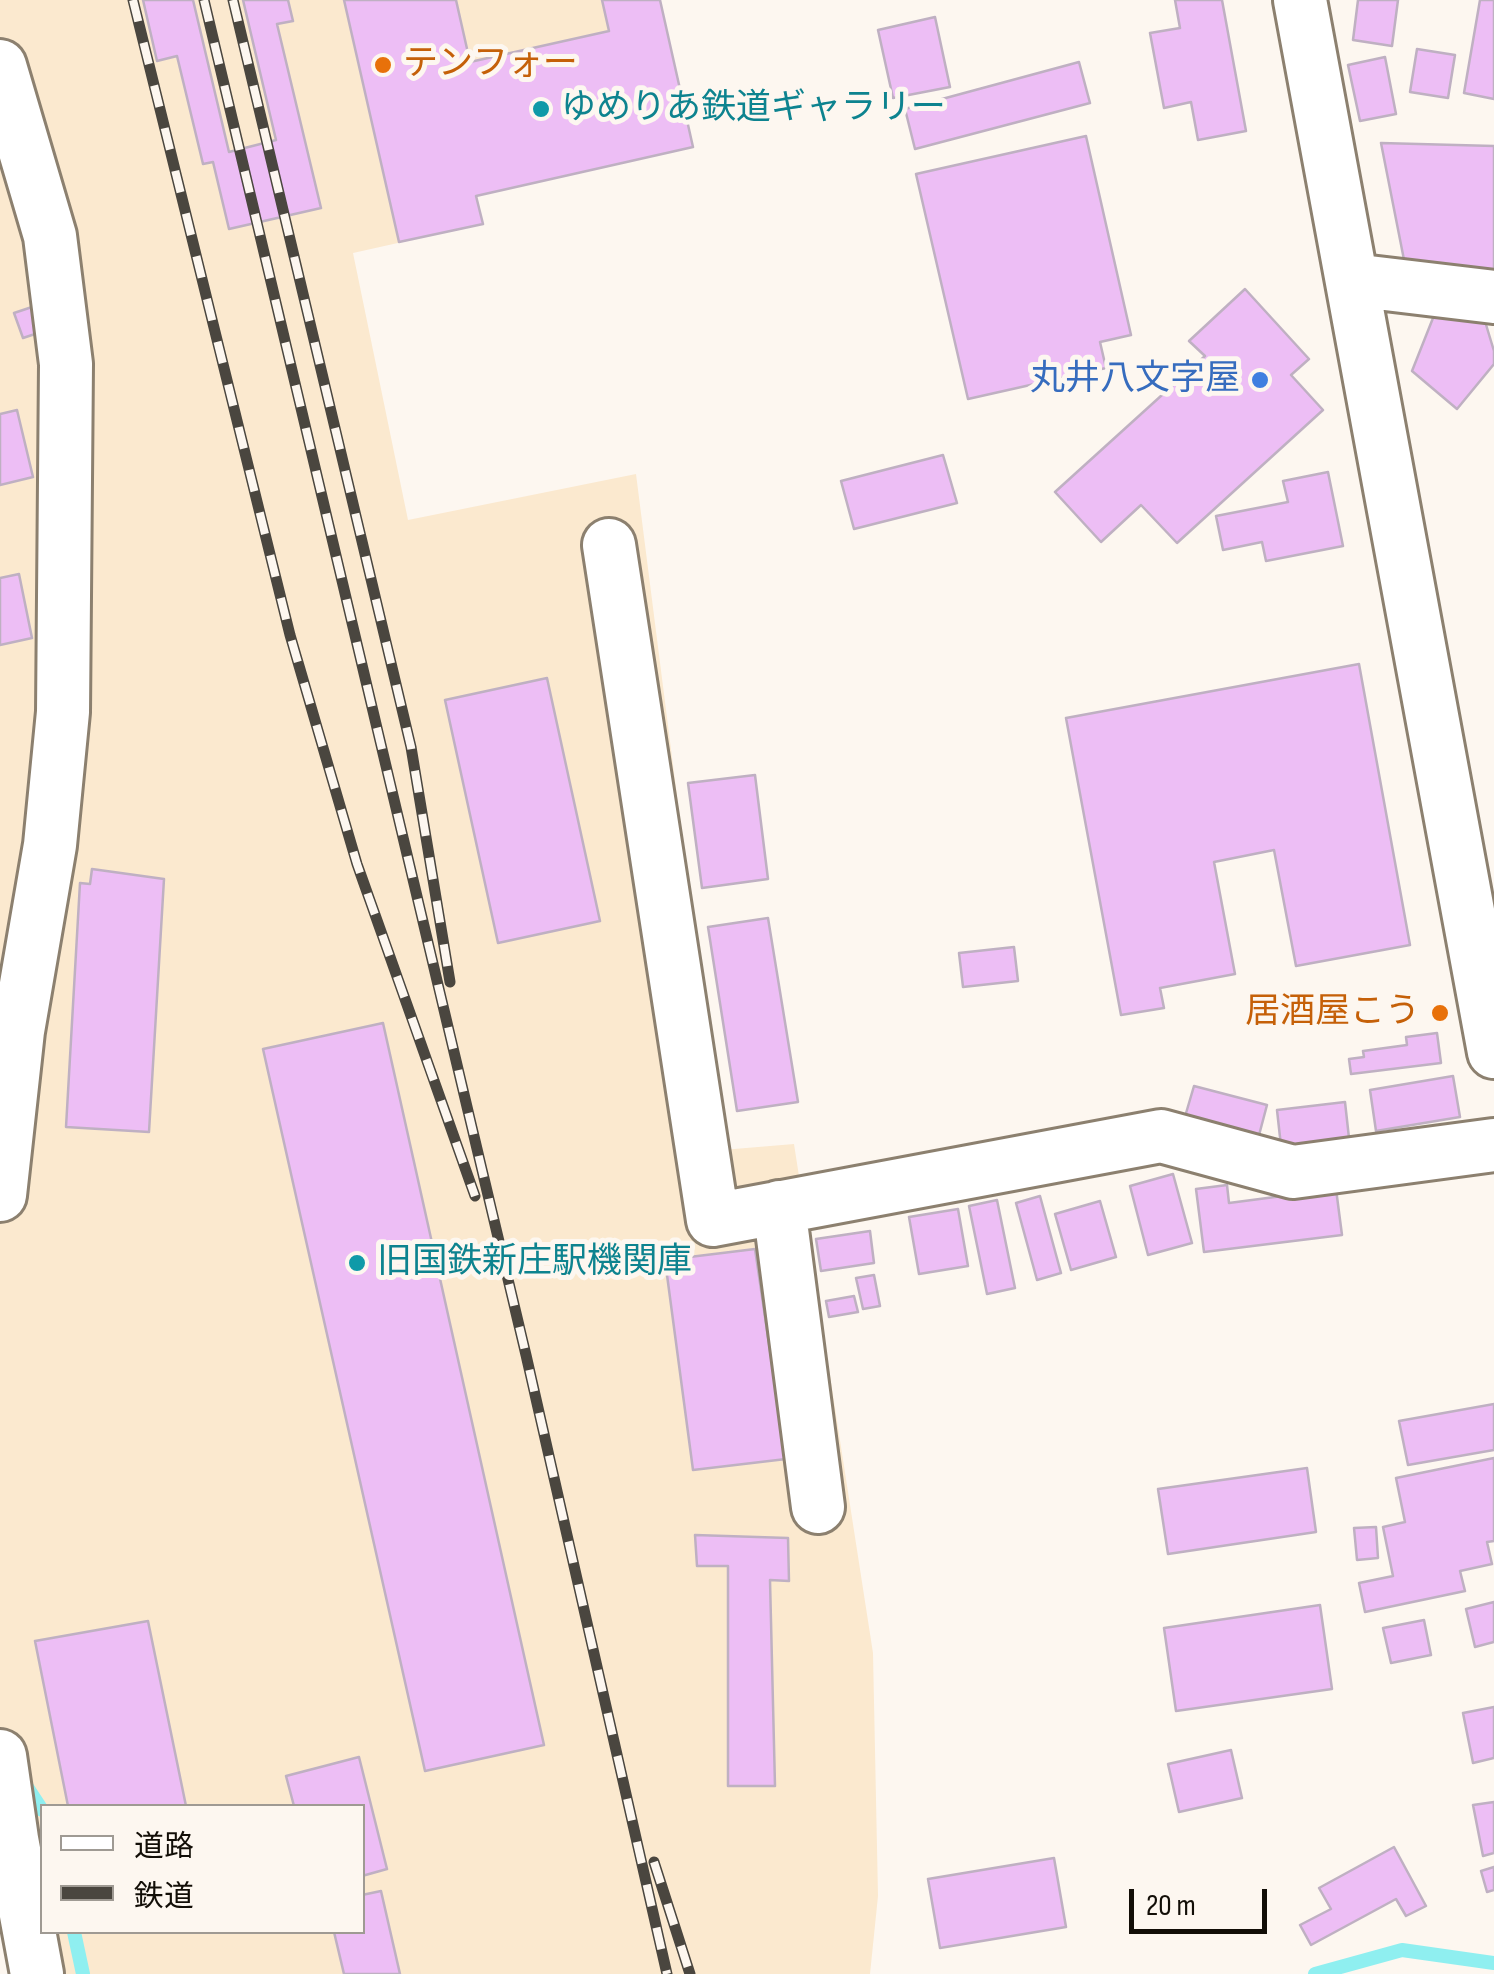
<!DOCTYPE html>
<html>
<head>
<meta charset="utf-8">
<style>
  body { margin:0 }
  #map { position:relative; width:1494px; height:1974px; overflow:hidden; background:#fdf7f0; font-family:"Sofia Sans Condensed","Noto Sans JP",sans-serif }
  canvas { display:block }
  .legend { position:absolute; left:40px; top:1804px; width:325px; height:130px; box-sizing:border-box; background:#fdf7f0; border:2px solid #9f9a93; margin:0; padding:12px 18px; list-style:none; font-size:30px; color:#120e07 }
  .legend li { display:flex; align-items:center; gap:20px; height:50px }
  .legend b { width:50px; border:2px solid #9f9a93 }
  .scale { position:absolute; left:1129px; top:1889px; width:138px; height:45px; box-sizing:border-box; border:5px solid #120e07; border-top:0; padding-left:12px; font-size:30px; line-height:35px; white-space:nowrap; color:#120e07; -webkit-text-stroke:8px #fdf7f0; paint-order:stroke }
</style>
</head>
<body>
<div id="map">
<canvas width="1494" height="1974"></canvas>
<ul class="legend">
<li><b style="height:12px;background:#fff"></b>道路</li>
<li><b style="height:12px;background:#4a463f"></b>鉄道</li>
</ul>
<div class="scale">20 m</div>
</div>
<script>
const ctx = document.querySelector('canvas').getContext('2d');
ctx.lineJoin = 'round';
function fillPath(path, color) { ctx.fillStyle = color; ctx.fill(path, 'evenodd'); }
function trace(path, color, width, dash) { ctx.strokeStyle = color; ctx.lineWidth = width; ctx.lineCap = dash ? 'butt' : 'round'; ctx.setLineDash(dash || []); ctx.stroke(path); }
function drawText(font, color, halo, rows, align = 'center') {
  ctx.font = font + ' "Sofia Sans Condensed","Noto Sans JP",sans-serif'; ctx.lineWidth = 10; ctx.setLineDash([]); ctx.textBaseline = 'middle'; ctx.strokeStyle = halo; ctx.fillStyle = color; for (const [text, x, y, turn = 0] of rows) {
    ctx.save(); ctx.translate(x, y); ctx.rotate((+turn || 0) * Math.PI / 180); ctx.textAlign = isNaN(turn) ? turn : align; if (halo) ctx.strokeText(text, 0, 0); ctx.fillText(text, 0, 0); ctx.restore();
  }
}
const built = new Path2D(`
  M 0,0 L 660,0 L 693,147 L 477,196 L 483,224 L 353,253 L 408,520 L 636,474 L 722,1150 L 794,1144 L 873,1653 L 878,1896 L 870,1974 L 63,1974 L 54,1932 L 362,1932 L 362,1806 L 42,1806 L 42,1881 L 0,1787 Z`);
const stream = new Path2D(`
  M 23,1781 L 42,1810
  M 74,1932 L 83,1974
  M 1315,1974 L 1402,1950 L 1494,1963`);
const building = new Path2D(`
  M 143,0 L 193,0 L 229,152 L 276,140 L 243,0 L 288,0 L 293,21 L 277,24 L 321,208 L 229,229 L 213,162 L 203,164 L 177,56 L 157,61 Z
  M 344,0 L 456,0 L 470,62 L 609,31 L 602,0 L 660,0 L 693,147 L 476,196 L 483,224 L 399,242 Z
  M 1175,0 L 1222,0 L 1246,131 L 1198,140 L 1191,102 L 1164,108 L 1150,33 L 1180,28 Z
  M 1358,0 L 1398,0 L 1392,46 L 1353,40 Z
  M 1480,0 L 1494,0 L 1494,99 L 1464,93 Z
  M 935,17 L 950,87 L 893,98 L 878,30 Z
  M 1417,49 L 1455,55 L 1448,98 L 1410,92 Z
  M 1385,57 L 1396,114 L 1360,121 L 1348,65 Z
  M 1079,62 L 1090,103 L 915,149 L 905,109 Z
  M 1086,136 L 1131,335 L 1100,342 L 1106,368 L 968,399 L 916,174 Z
  M 1381,143 L 1494,146 L 1494,276 L 1407,275 Z
  M 1245,289 L 1309,359 L 1291,375 L 1323,410 L 1177,543 L 1141,505 L 1101,542 L 1055,492 L 1205,356 L 1189,341 Z
  M 32,307 L 41,332 L 23,338 L 14,313 Z
  M 1435,313 L 1484,318 L 1494,351 L 1494,364 L 1457,409 L 1412,371 Z
  M 17,410 L 33,477 L 0,485 L 0,414 Z
  M 943,455 L 957,503 L 854,529 L 841,481 Z
  M 1328,472 L 1343,546 L 1266,561 L 1262,542 L 1223,550 L 1216,516 L 1288,502 L 1283,481 Z
  M 19,574 L 32,638 L 0,645 L 0,578 Z
  M 1359,664 L 1410,945 L 1296,966 L 1274,850 L 1214,862 L 1235,974 L 1160,988 L 1164,1008 L 1121,1015 L 1066,718 Z
  M 547,678 L 600,921 L 498,943 L 445,700 Z
  M 755,775 L 768,879 L 702,888 L 688,783 Z
  M 92,869 L 164,879 L 149,1132 L 66,1127 L 80,883 L 90,884 Z
  M 768,918 L 798,1102 L 737,1111 L 708,927 Z
  M 1014,947 L 1018,981 L 963,987 L 959,953 Z
  M 383,1023 L 544,1745 L 425,1771 L 263,1049 Z
  M 1437,1033 L 1441,1063 L 1351,1074 L 1349,1059 L 1364,1057 L 1363,1051 L 1407,1045 L 1406,1037 Z
  M 1453,1076 L 1460,1117 L 1376,1131 L 1370,1090 Z
  M 1194,1086 L 1267,1105 L 1258,1139 L 1184,1120 Z
  M 1345,1102 L 1349,1138 L 1281,1146 L 1277,1110 Z
  M 1173,1174 L 1192,1243 L 1148,1255 L 1130,1186 Z
  M 1227,1185 L 1229,1203 L 1336,1189 L 1342,1235 L 1204,1252 L 1196,1189 Z
  M 1040,1196 L 1061,1273 L 1037,1280 L 1016,1203 Z
  M 997,1200 L 1015,1288 L 987,1294 L 969,1206 Z
  M 1100,1201 L 1116,1257 L 1071,1270 L 1055,1214 Z
  M 958,1209 L 968,1266 L 919,1274 L 909,1217 Z
  M 870,1231 L 874,1263 L 821,1271 L 816,1239 Z
  M 755,1249 L 786,1459 L 693,1470 L 665,1260 Z
  M 874,1275 L 880,1306 L 863,1309 L 856,1278 Z
  M 854,1296 L 858,1312 L 829,1317 L 826,1301 Z
  M 1494,1404 L 1494,1450 L 1408,1465 L 1399,1421 Z
  M 1494,1458 L 1494,1541 L 1487,1542 L 1492,1564 L 1460,1571 L 1465,1591 L 1365,1612 L 1359,1583 L 1393,1576 L 1383,1527 L 1405,1522 L 1396,1478 Z
  M 1307,1468 L 1316,1532 L 1168,1554 L 1158,1489 Z
  M 1376,1527 L 1378,1558 L 1357,1560 L 1354,1528 Z
  M 695,1535 L 788,1538 L 789,1581 L 770,1580 L 775,1786 L 728,1786 L 728,1566 L 697,1566 Z
  M 1494,1602 L 1494,1642 L 1475,1647 L 1466,1609 Z
  M 1320,1605 L 1332,1689 L 1176,1711 L 1164,1628 Z
  M 1424,1620 L 1431,1655 L 1391,1663 L 1383,1628 Z
  M 148,1621 L 186,1806 L 68,1806 L 35,1641 Z
  M 1494,1707 L 1494,1758 L 1473,1763 L 1463,1713 Z
  M 1231,1750 L 1242,1798 L 1179,1812 L 1168,1764 Z
  M 359,1757 L 387,1869 L 362,1876 L 362,1806 L 294,1806 L 286,1776 Z
  M 1494,1802 L 1494,1853 L 1483,1856 L 1473,1805 Z
  M 1394,1847 L 1426,1906 L 1406,1916 L 1396,1899 L 1311,1945 L 1300,1925 L 1331,1909 L 1319,1888 Z
  M 1054,1858 L 1066,1927 L 940,1948 L 928,1879 Z
  M 1494,1867 L 1494,1890 L 1487,1892 L 1481,1871 Z
  M 381,1891 L 400,1974 L 344,1974 L 334,1932 L 362,1932 L 362,1895 Z`);
const minor = new Path2D(`
  M 1300,0 L 1494,1052
  M 0,66 L 50,236 L 66,364 L 63,712 L 50,845 L 18,1031 L 0,1195
  M 1352,280 L 1494,297
  M 609,545 L 713,1220 L 1161,1136 L 1293,1172 L 1494,1145
  M 779,1207 L 818,1507
  M 0,1756 L 12,1839
  M 0,1836 L 12,1839 L 37,1974`);
const rail = new Path2D(`
  M 133,0 L 290,635 L 357,864 L 475,1196
  M 204,0 L 526,1355 L 667,1974
  M 233,0 L 411,747 L 450,982
  M 654,1862 L 690,1974`);
const markers = [
  [383,65,10,"#e8710a"],
  [541,109,10,"#0f9aa8"],
  [1260,380,10,"#3f7fe0"],
  [1440,1013,10,"#e8710a"],
  [357,1263,10,"#0f9aa8"]
];
const foodNames = [
  ["テンフォー",403,65],
  ["居酒屋こう",1420,1013,"right"]
];
const cultureNames = [
  ["ゆめりあ鉄道ギャラリー",561,109],
  ["旧国鉄新庄駅機関庫",377,1263]
];
const shopNames = [
  ["丸井八文字屋",1240,380]
];
fillPath(built, '#fbe9cf');
trace(stream, '#8feff0', 14);
fillPath(building, '#edbef5');
trace(building, '#bfb0c2', 2.5);
trace(minor, '#8c806f', 58);
trace(minor, '#fff', 52);
trace(rail, '#4a463f', 11);
trace(rail, '#fdf7f0', 8, [22]);
for (const [x, y, r, color] of markers) { const dot = new Path2D(); dot.arc(x, y, r, 0, 2 * Math.PI); ctx.fillStyle = color; ctx.fill(dot); trace(dot, '#fdf7f0', 4); }
drawText('35px', '#c56008', '#fdf7f0', foodNames, 'left');
drawText('35px', '#0d838f', '#fdf7f0', cultureNames, 'left');
drawText('35px', '#366cbe', '#fdf7f0', shopNames, 'right');
</script>
</body>
</html>
